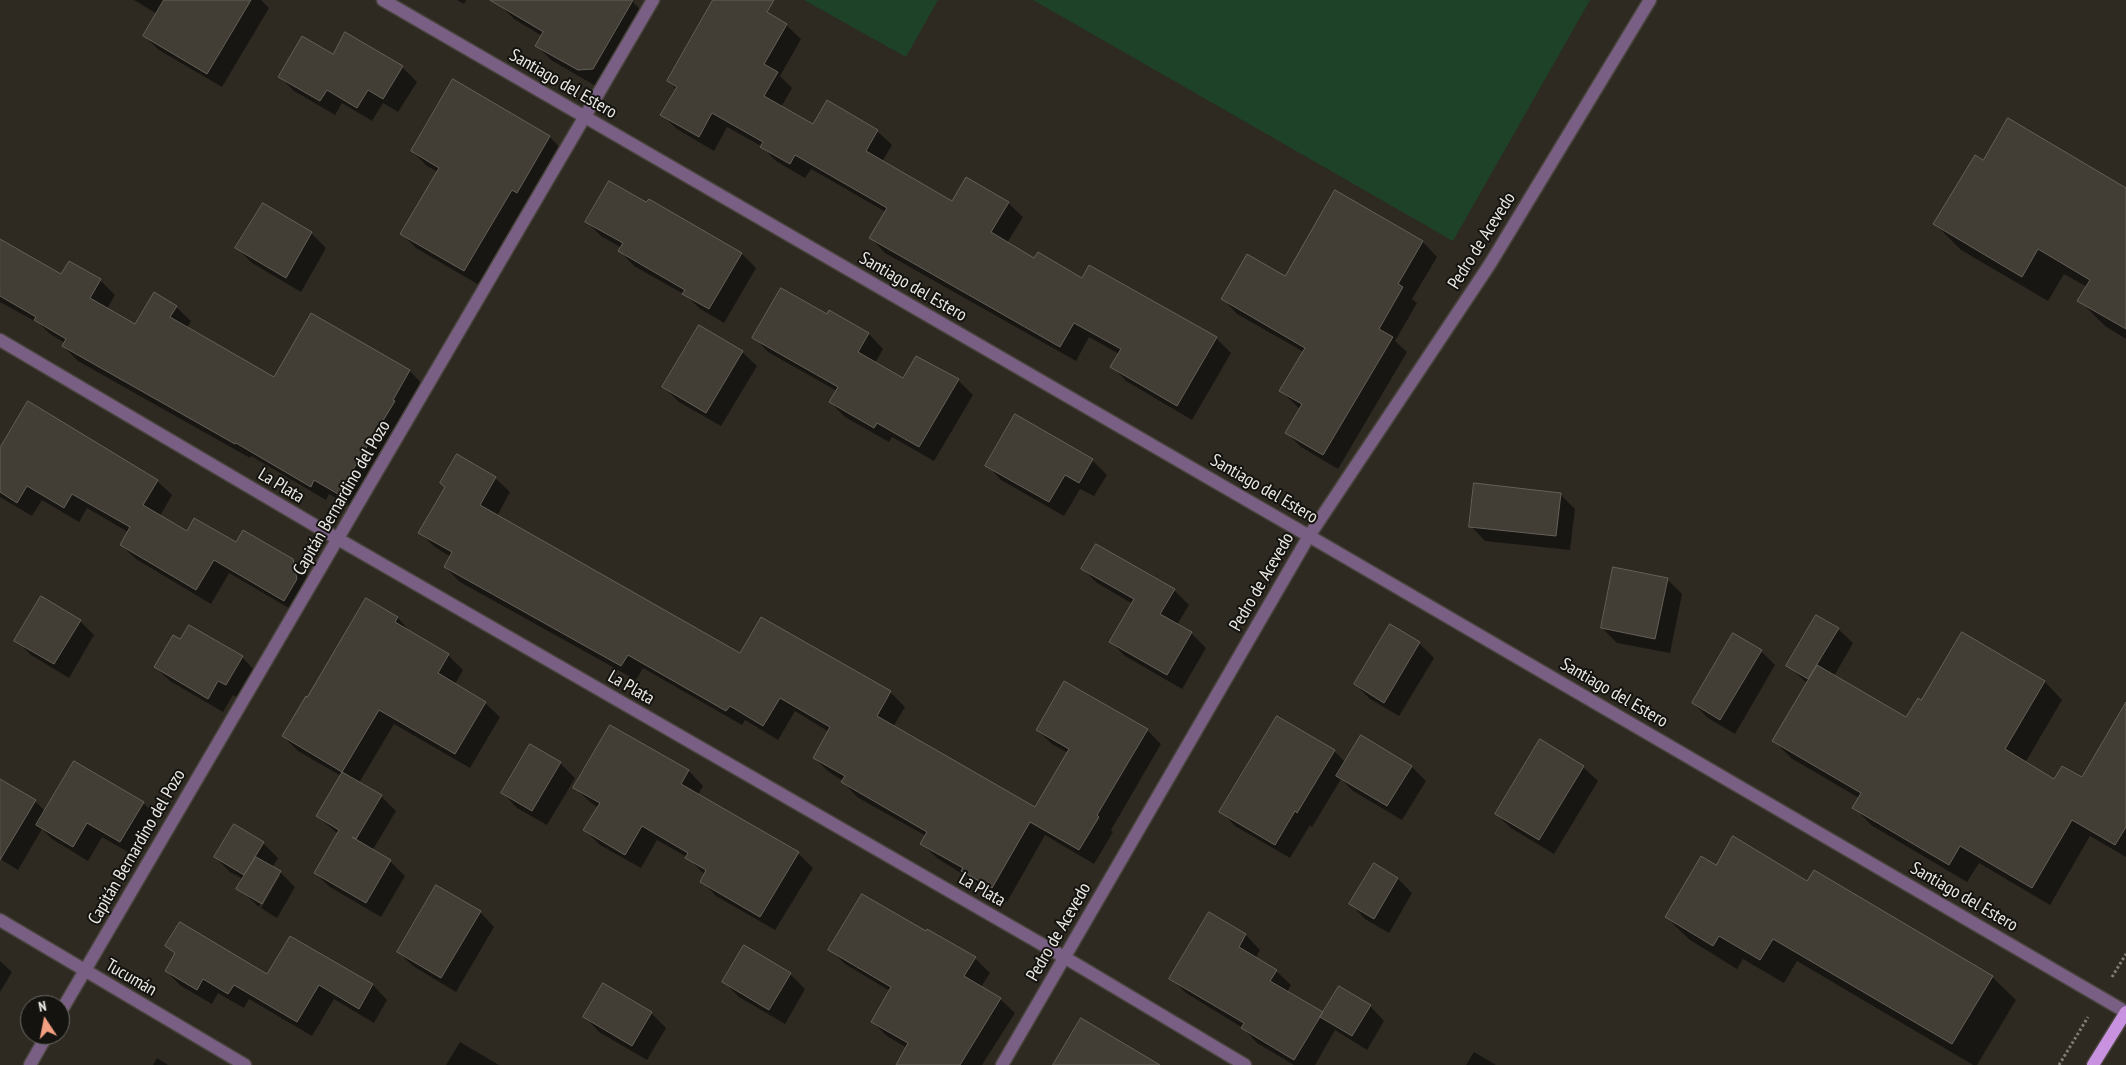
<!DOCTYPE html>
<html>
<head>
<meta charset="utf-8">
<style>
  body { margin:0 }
  #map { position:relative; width:2126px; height:1065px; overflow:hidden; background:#2e2a22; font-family:"PT Sans Narrow",sans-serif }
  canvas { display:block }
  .north { position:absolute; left:20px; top:995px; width:50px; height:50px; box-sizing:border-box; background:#14130f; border:1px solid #6a6965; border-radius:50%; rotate:349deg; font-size:14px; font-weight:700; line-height:20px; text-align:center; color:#eceae5 }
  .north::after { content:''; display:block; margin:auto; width:18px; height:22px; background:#f2a081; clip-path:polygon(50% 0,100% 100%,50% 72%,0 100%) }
</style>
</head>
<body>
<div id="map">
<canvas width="2126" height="1065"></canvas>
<div class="north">N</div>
</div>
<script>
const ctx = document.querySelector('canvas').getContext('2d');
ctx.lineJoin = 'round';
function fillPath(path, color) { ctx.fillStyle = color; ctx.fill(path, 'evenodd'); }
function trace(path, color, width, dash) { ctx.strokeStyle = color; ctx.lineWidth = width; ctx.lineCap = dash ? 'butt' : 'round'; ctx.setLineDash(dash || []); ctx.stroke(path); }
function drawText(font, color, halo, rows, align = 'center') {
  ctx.font = font + ' "PT Sans Narrow",sans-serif'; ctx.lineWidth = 4; ctx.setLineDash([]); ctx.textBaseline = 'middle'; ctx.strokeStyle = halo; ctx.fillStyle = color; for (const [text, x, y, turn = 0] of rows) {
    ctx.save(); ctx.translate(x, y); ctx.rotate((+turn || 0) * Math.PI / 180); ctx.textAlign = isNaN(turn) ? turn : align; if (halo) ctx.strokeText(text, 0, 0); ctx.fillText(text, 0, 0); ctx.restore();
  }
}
const green = new Path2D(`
  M 804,0 L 938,0 L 906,57 Z
  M 1033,0 L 1590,0 L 1453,241 Z`);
const shadow = new Path2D(`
  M 134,0 L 261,0 L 269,8 L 222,87 L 159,50 L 144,36 L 157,14 Z
  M 457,0 L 466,0 L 464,4 Z
  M 501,0 L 634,0 L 633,2 L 647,16 L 607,83 L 594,85 L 551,60 L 537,46 L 542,36 L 514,19 L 499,4 Z
  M 715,0 L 744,0 L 786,25 L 801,39 L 780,76 L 792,88 L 781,107 L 814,126 L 877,131 L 892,145 L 882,162 L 952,202 L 1008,203 L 1023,217 L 1007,243 L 1035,259 L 1082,280 L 1090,266 L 1216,338 L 1231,353 L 1192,420 L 1126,381 L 1112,366 L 1119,354 L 1089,337 L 1076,361 L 885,253 L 871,238 L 886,212 L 811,169 L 805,178 L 776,161 L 761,146 L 727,127 L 714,151 L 677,129 L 662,115 L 677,90 L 668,81 ZM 784,27 L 786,27 L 761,70 L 759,69 Z
  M 333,55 L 402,67 L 417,82 L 398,112 L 383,103 L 372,121 L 342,103 L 335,115 L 294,91 L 280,77 Z
  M 454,81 L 550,137 L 564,152 L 479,285 L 416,248 L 402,234 L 438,172 L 427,166 L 412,151 Z
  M 1984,162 L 2126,190 L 2126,339 L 2105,326 L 2079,300 L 2087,287 L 2064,274 L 2048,301 L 1961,250 L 1935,224 Z
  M 1335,192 L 1423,242 L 1437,257 L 1412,299 L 1417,303 L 1395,341 L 1407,352 L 1338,469 L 1301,447 L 1287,433 L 1300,409 L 1281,391 L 1304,352 L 1237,314 L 1223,299 L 1286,278 Z
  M 649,200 L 742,254 L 756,268 L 724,323 L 699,308 L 687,296 L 634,266 L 620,251 L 622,248 L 601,236 L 587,222 L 647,204 Z
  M 263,205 L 311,233 L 326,248 L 301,292 L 252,263 L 237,248 Z
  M 0,239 L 61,276 L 69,262 L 100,280 L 115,295 L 107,309 L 135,326 L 176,307 L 191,321 L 187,328 L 274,378 L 312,314 L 410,371 L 424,386 L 353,508 L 329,494 L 326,500 L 251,456 L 250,458 L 78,361 L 63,346 L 65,343 L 50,334 L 40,324 L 0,302 Z
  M 830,312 L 869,334 L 883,349 L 875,363 L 903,380 L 958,380 L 973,395 L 934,461 L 892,437 L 889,442 L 845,417 L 830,402 L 837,391 L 768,352 L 754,337 L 827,316 Z
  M 742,352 L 757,366 L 721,426 L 679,402 L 664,387 Z
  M 0,450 L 157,481 L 172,495 L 160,516 L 188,532 L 292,560 L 307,575 L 311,595 L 299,614 L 229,573 L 211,604 L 136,559 L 121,545 L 128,532 L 87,508 L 79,522 L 42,500 L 32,516 L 0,497 Z
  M 1092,460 L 1107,475 L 1094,496 L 1080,489 L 1064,516 L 1001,480 L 987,465 Z
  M 495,478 L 510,492 L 497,516 L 741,655 L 890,692 L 905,707 L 893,727 L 1035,808 L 1068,753 L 1052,744 L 1037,730 L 1147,730 L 1161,744 L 1111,830 L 1113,832 L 1094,864 L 1045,835 L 1007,902 L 937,858 L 922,844 L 926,836 L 857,797 L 843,782 L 843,781 L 829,772 L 814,758 L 829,732 L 795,711 L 778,740 L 745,720 L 742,725 L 643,668 L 636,680 L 460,582 L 445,567 L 451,557 L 435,547 L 420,533 Z
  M 1560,494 L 1575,509 L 1570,550 L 1485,541 L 1471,526 Z
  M 1096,545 L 1174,590 L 1189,605 L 1177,625 L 1191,633 L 1206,648 L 1182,689 L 1125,656 L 1111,642 L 1133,604 L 1097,583 L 1083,569 Z
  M 1667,579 L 1682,594 L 1670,653 L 1617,643 L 1602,628 Z
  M 366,600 L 398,618 L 412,634 L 448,655 L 463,670 L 455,684 L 485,703 L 500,717 L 470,768 L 394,724 L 359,783 L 381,796 L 396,811 L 372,851 L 390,861 L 405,876 L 381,917 L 330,887 L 315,873 L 338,834 L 317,816 L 341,776 L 298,751 L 283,736 L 308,698 Z
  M 80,621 L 94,635 L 69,678 L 31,655 L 16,640 Z
  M 1838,629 L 1853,643 L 1834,676 L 1906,719 L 1922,702 L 1962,634 L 2045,682 L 2062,700 L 2025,763 L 2055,780 L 2082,779 L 2126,720 L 2126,857 L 2090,836 L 2050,905 L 1979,863 L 1967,882 L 1871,825 L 1854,807 L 1859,798 L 1791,758 L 1773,740 L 1807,683 L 1787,665 Z
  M 181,641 L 242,657 L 256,672 L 241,699 L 233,695 L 223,712 L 170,681 L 155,667 Z
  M 1419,643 L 1434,658 L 1399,716 L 1370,699 L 1355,684 Z
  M 1761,651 L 1775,665 L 1735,734 L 1708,718 L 1693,703 Z
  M 611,726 L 689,771 L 703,786 L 698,795 L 798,853 L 813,868 L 775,930 L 716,896 L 702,881 L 705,875 L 687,857 L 657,840 L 641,868 L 600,845 L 585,830 L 599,808 L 590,802 L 575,788 Z
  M 531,746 L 560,763 L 575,778 L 547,825 L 517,808 L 503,793 Z
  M 1334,751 L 1346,763 L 1411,766 L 1426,781 L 1402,820 L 1353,791 L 1341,779 L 1312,827 L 1310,825 L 1290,858 L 1235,826 L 1221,811 Z
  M 1583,767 L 1598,781 L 1554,854 L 1511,828 L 1496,814 Z
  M 0,781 L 35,801 L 45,811 L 143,803 L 158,817 L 135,856 L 102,837 L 88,861 L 52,839 L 42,829 L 18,870 L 0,859 Z
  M 263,843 L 278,858 L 272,868 L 280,872 L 295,887 L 277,918 L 261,908 L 280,875 L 277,875 L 259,907 L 238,888 L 243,879 L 230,872 L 215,857 Z
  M 1716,867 L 1808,882 L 1992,977 L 2016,1000 L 1977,1065 L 1973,1065 L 1797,961 L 1784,983 L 1743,959 L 1737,969 L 1690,940 L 1666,917 Z
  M 1398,879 L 1412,893 L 1389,933 L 1365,919 L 1351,904 Z
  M 480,912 L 494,927 L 456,992 L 413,966 L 398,952 Z
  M 1210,914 L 1246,935 L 1260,950 L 1255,959 L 1276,971 L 1291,985 L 1287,992 L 1323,1014 L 1370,1006 L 1384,1021 L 1367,1050 L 1335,1030 L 1315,1065 L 1294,1065 L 1257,1043 L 1243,1028 L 1186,993 L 1171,978 Z
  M 926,933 L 975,958 L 990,973 L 981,987 L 1000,999 L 1015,1013 L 982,1065 L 897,1065 L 907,1048 L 887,1036 L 872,1022 L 890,991 L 845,964 L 830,949 Z
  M 290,937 L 373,985 L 387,1000 L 374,1023 L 334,999 L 312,1036 L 249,999 L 244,1008 L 218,993 L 212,1004 L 181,986 L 166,971 L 176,955 L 167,946 L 268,976 Z
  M 744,947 L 790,974 L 805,989 L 785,1024 L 739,997 L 724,982 Z
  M 0,961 L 12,972 L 0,992 Z
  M 651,1013 L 666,1028 L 647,1060 L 599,1032 L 585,1017 Z
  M 460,1042 L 499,1065 L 446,1065 Z
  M 1474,1052 L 1496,1065 L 1466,1065 Z
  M 157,1058 L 168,1065 L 153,1065 Z`);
const building = new Path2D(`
  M 164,0 L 251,0 L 207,74 L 143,36 Z
  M 490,0 L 633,0 L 593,69 L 578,70 L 535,46 L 543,32 Z
  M 713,0 L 774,0 L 767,12 L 787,24 L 764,64 L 778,72 L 764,96 L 813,124 L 827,100 L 878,130 L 866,151 L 952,201 L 966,177 L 1009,202 L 991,232 L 1034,258 L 1038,252 L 1082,278 L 1089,265 L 1217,337 L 1177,406 L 1110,367 L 1121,349 L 1074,323 L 1060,347 L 869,238 L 887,208 L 795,155 L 790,164 L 760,147 L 763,142 L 712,113 L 699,137 L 660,115 L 677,87 L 667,81 Z
  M 345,32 L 403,66 L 383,99 L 368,90 L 357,108 L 327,90 L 320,101 L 278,77 L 302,36 L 333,54 Z
  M 453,79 L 550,136 L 517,193 L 512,190 L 464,271 L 400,234 L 439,168 L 411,151 Z
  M 2008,118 L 2126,188 L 2126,329 L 2077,301 L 2090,280 L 2038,249 L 2022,277 L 1933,224 L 1975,155 L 1983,160 Z
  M 609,181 L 646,202 L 649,199 L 742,253 L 709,309 L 682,294 L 685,290 L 618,251 L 623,243 L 585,222 Z
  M 1335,190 L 1423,241 L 1398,284 L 1403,287 L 1379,329 L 1393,337 L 1323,455 L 1285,433 L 1302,404 L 1279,391 L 1305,348 L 1221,299 L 1247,254 L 1285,276 Z
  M 263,203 L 312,232 L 286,278 L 235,248 Z
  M 0,239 L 61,274 L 69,261 L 101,279 L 90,298 L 135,324 L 154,292 L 177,306 L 170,317 L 274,377 L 311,313 L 410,370 L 393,400 L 395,401 L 338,494 L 314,480 L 311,487 L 236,443 L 235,444 L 62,346 L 66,339 L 34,320 L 36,317 L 0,296 Z
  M 781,288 L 827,314 L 829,310 L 869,333 L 858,352 L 903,378 L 916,356 L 959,379 L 919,447 L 877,423 L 874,428 L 829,402 L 838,387 L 752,338 Z
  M 699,325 L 743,351 L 706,413 L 662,387 Z
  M 28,401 L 158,480 L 143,505 L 187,531 L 194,518 L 236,542 L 243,530 L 293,559 L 297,579 L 284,601 L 214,560 L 196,590 L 120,545 L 130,527 L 72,494 L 64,508 L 27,486 L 17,503 L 0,492 L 0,448 Z
  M 1015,414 L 1093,459 L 1079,483 L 1065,475 L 1049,502 L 985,466 Z
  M 457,454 L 496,477 L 480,505 L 740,653 L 761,617 L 891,691 L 877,716 L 1035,807 L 1069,749 L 1036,730 L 1064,681 L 1148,729 L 1097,815 L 1099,817 L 1079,850 L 1030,822 L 992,888 L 961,871 L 963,868 L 920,844 L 927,832 L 841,782 L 845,776 L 813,758 L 830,727 L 780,698 L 763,726 L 730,706 L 726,711 L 628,655 L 621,666 L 444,567 L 452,552 L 418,533 L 445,487 L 440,483 Z
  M 1474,483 L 1561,493 L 1556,536 L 1469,527 Z
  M 1096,544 L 1175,589 L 1160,614 L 1192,632 L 1167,675 L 1109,642 L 1134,599 L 1081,569 Z
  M 1613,567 L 1668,578 L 1655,639 L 1601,628 Z
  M 41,596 L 81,620 L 54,664 L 14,641 Z
  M 366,598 L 398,617 L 395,622 L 449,654 L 438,673 L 486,702 L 455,754 L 379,710 L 342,772 L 382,795 L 356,839 L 352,837 L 391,860 L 366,903 L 314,873 L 339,830 L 316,816 L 342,772 L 282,736 L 306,696 L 307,697 Z
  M 1816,615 L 1839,628 L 1808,679 L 1786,666 Z
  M 1390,624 L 1420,642 L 1384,703 L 1354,684 Z
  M 189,625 L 243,656 L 226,685 L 218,681 L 208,699 L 154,667 L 173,635 L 180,639 Z
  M 1962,632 L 2045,681 L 2005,749 L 2054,779 L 2062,766 L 2082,777 L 2126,702 L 2126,827 L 2115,845 L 2072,820 L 2032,888 L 1960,846 L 1949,865 L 1852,808 L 1861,793 L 1772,741 L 1817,665 L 1906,717 L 1918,698 L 1921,700 Z
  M 1733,633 L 1762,650 L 1720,720 L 1692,703 Z
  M 1277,716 L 1335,750 L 1297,813 L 1295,811 L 1275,845 L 1219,812 Z
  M 610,725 L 689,770 L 681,784 L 799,852 L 760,917 L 700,882 L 706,870 L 685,858 L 688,853 L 642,826 L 625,855 L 583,830 L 600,803 L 573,788 Z
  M 1361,735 L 1412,766 L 1387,806 L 1336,776 Z
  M 1540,739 L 1584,766 L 1539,840 L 1495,814 Z
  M 530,744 L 561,762 L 532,811 L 501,793 Z
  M 74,761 L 144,802 L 120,842 L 87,823 L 73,847 L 36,825 Z
  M 0,779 L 36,800 L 0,860 Z
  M 234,824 L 264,842 L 244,875 L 214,857 Z
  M 1733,836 L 1807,881 L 1814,870 L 1993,976 L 1952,1044 L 1773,939 L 1760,960 L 1719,936 L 1713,946 L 1665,917 L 1701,856 L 1716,865 Z
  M 256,857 L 281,871 L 262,904 L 236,889 Z
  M 1374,863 L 1398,878 L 1374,919 L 1349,904 Z
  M 436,885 L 481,911 L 441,978 L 397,952 Z
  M 862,894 L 926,931 L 927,929 L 976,957 L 964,976 L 1001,998 L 960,1065 L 896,1065 L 908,1043 L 871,1022 L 891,987 L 828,950 Z
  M 1209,912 L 1246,934 L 1239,947 L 1277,970 L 1270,981 L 1323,1012 L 1294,1060 L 1241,1028 L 1244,1023 L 1169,979 Z
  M 180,922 L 267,974 L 290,936 L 373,984 L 359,1009 L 319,985 L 297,1022 L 234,985 L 228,994 L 203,979 L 197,990 L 165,971 L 175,953 L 165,946 Z
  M 744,945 L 791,973 L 769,1010 L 722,982 Z
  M 603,983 L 652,1012 L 632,1046 L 583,1017 Z
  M 1339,986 L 1371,1005 L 1352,1036 L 1320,1017 Z
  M 1081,1018 L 1160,1065 L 1053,1065 Z`);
const path = new Path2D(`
  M 2112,977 L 2126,954
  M 2059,1065 L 2088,1017`);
const street = new Path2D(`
  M 383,0 L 1309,536 L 2126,1012
  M 0,340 L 338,539 L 1064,957 L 1245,1065
  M 0,920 L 245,1065
  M 60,1013 L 653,0
  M 30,1065 L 47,1035
  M 1002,1065 L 1309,536 L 1490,264 L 1650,0`);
const primary = new Path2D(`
  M 2093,1065 L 2126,1012`);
const streetNames = [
  ["Santiago del Estero",563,84,30],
  ["Pedro de Acevedo",1482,241,-58],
  ["Santiago del Estero",913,287,30],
  ["La Plata",281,486,31],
  ["Santiago del Estero",1264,489,30],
  ["Capitán Bernardino del Pozo",342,498,-60],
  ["Pedro de Acevedo",1262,582,-60],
  ["La Plata",631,688,30],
  ["Santiago del Estero",1614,693,30],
  ["Capitán Bernardino del Pozo",137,847,-60],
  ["La Plata",982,890,30],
  ["Santiago del Estero",1964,897,30],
  ["Pedro de Acevedo",1059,932,-60],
  ["Tucumán",131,978,30]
];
fillPath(green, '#1d4227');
fillPath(shadow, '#0007');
fillPath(building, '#423e36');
trace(building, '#646057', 1);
trace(street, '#49453d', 15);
trace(primary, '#49453d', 15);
trace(path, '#807d76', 3, [2.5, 2.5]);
trace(street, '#7a5f85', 12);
trace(primary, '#c992e0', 12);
drawText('18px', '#eceae5', '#14130f', streetNames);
</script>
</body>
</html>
